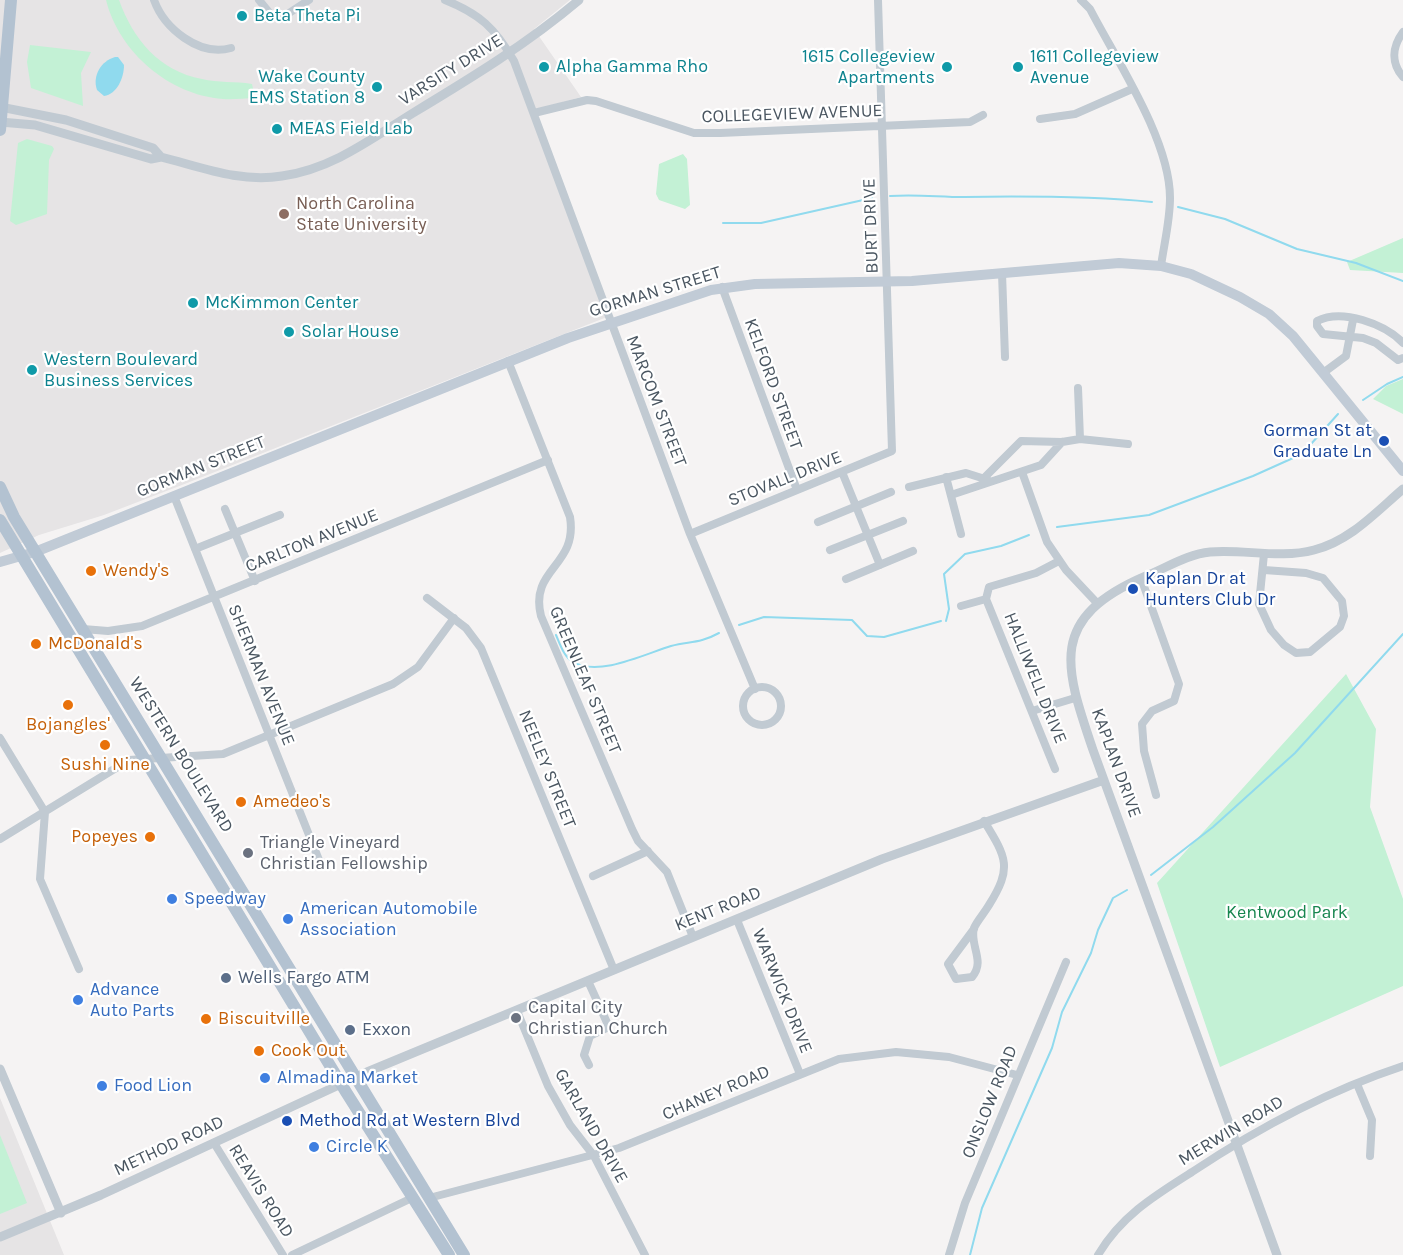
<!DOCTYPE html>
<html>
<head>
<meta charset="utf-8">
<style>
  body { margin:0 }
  canvas { display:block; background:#f5f3f3 }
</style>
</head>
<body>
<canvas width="1403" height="1255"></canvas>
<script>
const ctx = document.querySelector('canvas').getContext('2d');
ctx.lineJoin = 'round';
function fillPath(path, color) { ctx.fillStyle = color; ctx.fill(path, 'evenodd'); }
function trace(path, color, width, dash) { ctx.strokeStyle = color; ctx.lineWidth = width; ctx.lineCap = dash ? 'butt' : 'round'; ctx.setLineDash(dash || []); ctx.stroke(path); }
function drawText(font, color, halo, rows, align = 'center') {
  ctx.font = font + ' Karla,sans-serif'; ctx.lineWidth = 4.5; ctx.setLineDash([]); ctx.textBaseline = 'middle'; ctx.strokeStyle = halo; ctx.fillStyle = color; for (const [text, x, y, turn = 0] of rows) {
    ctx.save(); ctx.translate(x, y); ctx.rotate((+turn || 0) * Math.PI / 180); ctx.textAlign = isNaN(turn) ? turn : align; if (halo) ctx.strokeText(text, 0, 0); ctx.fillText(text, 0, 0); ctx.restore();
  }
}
const education = new Path2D(`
  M 0,0 L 570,0 L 534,29 L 581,97 L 530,111 L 607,317 L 182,485 L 104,515 L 39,535 L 0,553 Z
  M 0,1098 L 64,1255 L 0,1255 Z`);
const green = new Path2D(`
  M 106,0 L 119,0 C 133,39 159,71 202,79 C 218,83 235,81 252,84 L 255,98 C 245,98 233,100 223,99 C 169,95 119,52 106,0 Z
  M 30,45 L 91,52 L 81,73 L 83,106 L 31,88 L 27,62 Z
  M 27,139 L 52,146 L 54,149 L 49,160 L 47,214 L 16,225 L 10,221 L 18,143 Z
  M 683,154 L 687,159 L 690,205 L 685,209 L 659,200 L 656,194 L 659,164 Z
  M 1403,238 L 1403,273 L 1350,270 L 1347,262 Z
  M 1403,379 L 1403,414 L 1373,399 L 1386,386 Z
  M 1346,674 L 1376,729 L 1370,807 L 1403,899 L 1403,986 L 1220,1067 L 1157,883 Z
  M 0,1135 L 27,1203 L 0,1214 Z`);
const water = new Path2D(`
  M 115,57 L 118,57 L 124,65 C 124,78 117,94 104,96 L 97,90 C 92,76 101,61 115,57 Z`);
const stream = new Path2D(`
  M 890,196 C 916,194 939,197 964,197 C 1027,196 1089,196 1152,202
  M 1178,207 L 1225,219 L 1297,249 L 1356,263 L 1403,281
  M 723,223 L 761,223 L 872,198
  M 1363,400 L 1387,384 L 1403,377
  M 1057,527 L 1149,515 L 1253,476 L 1302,454 L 1338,414
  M 946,621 L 949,609 L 944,574 L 965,554 L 1001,546 L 1029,535
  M 739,625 L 764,617 L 852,620 L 867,636 L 884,637 L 941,621
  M 556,635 C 560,644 564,657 573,662 C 599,677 645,654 671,646 C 690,641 699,644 719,633
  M 1151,875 L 1213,827 L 1295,753 L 1403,634
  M 970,1255 L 982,1208 L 1052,1048 L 1062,1012 L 1091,953 L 1098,930 L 1113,898 L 1127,890`);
const minor = new Path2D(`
  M 154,0 C 164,28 199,57 231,48
  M 259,0 L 272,16 L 280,19 L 309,0
  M 445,0 C 480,14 495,28 514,61 L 690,534 L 755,689
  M 1081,0 L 1090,9 C 1117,61 1170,140 1170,198 C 1170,221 1164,244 1161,266
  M 1403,32 C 1392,47 1391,63 1403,77
  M 534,113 L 587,100 L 596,101 L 694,133 L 720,133 L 970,122 L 983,115
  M 1040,119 L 1075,114 L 1132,89
  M 1002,273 L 1005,357
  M 722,287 L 797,490
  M 1403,343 C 1385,324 1342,308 1317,321 L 1317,326 L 1323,334 L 1363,338 L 1376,343 L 1398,360 L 1403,358
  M 508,361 L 570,517 C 578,567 529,568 541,616 L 632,829 L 638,841 L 667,872 L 693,937
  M 1323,373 L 1346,356 L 1353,320
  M 1078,388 L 1080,439
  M 842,472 L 880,565
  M 1022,472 L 1047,542 L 1066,570 L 1097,603
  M 946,477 L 961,534
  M 985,477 L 1021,441 L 1062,442 L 1080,439 L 1128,444
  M 909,487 L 966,473 L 988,480
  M 951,495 L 1041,465 L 1062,442
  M 174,496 L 321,865
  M 225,509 L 255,581
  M 818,522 L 891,492
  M 690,534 L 892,451 L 878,0
  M 195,549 L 280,515
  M 830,550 L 903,521
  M 1264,570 L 1306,573 L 1323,578 L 1342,601 L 1344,616 L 1340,627 L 1310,652 L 1296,653 L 1284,645 L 1271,630 L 1259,604 L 1264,554
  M 1141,578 L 1179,684 L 1174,701 L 1152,711 L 1142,724 L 1144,751 L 1156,795
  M 846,579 L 913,551
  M 427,598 L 466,628 L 481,648 L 614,970
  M 986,599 L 1055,769
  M 961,606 L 986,599 L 989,587 L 1036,573 L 1059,561
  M 83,629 L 108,631 L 142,626 L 548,460
  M743 706a19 19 0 1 1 38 0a19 19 0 1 1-38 0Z
  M 1032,711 L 1075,698
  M 0,738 L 45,812 L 40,879 L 79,969
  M 0,839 L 129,760 L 223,754 L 393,684 L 418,667 L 454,618
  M 593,876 L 648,851
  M 737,920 L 800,1074
  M 974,929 L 948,964 L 956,979 L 972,977 C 986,961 969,945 974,928 C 977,921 985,912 989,905 C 1013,867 1006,857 984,821
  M 588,981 L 609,1027 L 590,1036 L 584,1055 L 589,1065
  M 517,1011 L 548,1086 L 570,1125 L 594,1156 L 645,1255
  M 1357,1084 L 1372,1120 L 1370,1156
  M 214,1143 L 283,1255
  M 429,1198 L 619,1148 L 839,1059 L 896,1052 L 949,1057 L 1017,1075
  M 292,1255 L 414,1197
  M 949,1255 L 965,1203 L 1066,962
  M 1098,1255 C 1121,1216 1154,1196 1192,1172 C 1258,1128 1327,1091 1403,1066`);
const tertiary = new Path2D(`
  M 0,107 L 66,120 L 153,148 L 161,157
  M 0,122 L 35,125 L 151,159 L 161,157 C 201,167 240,183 282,176 C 332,169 371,139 413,113 C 471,78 527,44 579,0
  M 0,1069 L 61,1213
  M 0,1237 L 101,1195 L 367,1072 L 882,859 L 1104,780
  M 1277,1255 L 1093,750 C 1064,665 1048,618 1146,576 C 1166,568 1188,554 1210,552 C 1244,549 1280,559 1314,550 C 1350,541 1376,512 1403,489`);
const secondary = new Path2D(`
  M 0,562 L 35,552 L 568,338 L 711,290 L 755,284 L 912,281 L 1119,263 L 1161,266 L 1191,274 L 1240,297 L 1269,314 L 1293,336 L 1403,471`);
const primary = new Path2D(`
  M 0,130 L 11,0
  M 0,487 L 14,517 L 464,1255
  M 0,520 L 346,1092 L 449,1255`);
const markers = [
  [242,16,6,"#0f9aa8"],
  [544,67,6,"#0f9aa8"],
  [947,67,6,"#0f9aa8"],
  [1018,67,6,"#0f9aa8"],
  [377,87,6,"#0f9aa8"],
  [277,129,6,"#0f9aa8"],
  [284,214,6,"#8d6e63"],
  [193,303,6,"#0f9aa8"],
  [289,332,6,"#0f9aa8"],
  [32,370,6,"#0f9aa8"],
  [1384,441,6,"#1a4fb4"],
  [91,571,6,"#e8710a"],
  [1133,589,6,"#1a4fb4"],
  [36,644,6,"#e8710a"],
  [68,705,6,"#e8710a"],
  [105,745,6,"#e8710a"],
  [241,802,6,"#e8710a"],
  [150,837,6,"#e8710a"],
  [248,853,6,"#6b7280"],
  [172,899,6,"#3f7fe0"],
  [288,919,6,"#3f7fe0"],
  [226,978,6,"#5c6f8a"],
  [78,1000,6,"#3f7fe0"],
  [516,1018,6,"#6b7280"],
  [206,1019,6,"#e8710a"],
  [350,1030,6,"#5c6f8a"],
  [259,1051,6,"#e8710a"],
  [265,1078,6,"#3f7fe0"],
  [102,1086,6,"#3f7fe0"],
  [287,1121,6,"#1a4fb4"],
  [314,1147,6,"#3f7fe0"]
];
const cultureNames = [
  ["Beta Theta Pi",254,16],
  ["1615 Collegeview",935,57,"right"],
  ["Apartments",935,78,"right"],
  ["1611 Collegeview",1030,57],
  ["Avenue",1030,78],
  ["Alpha Gamma Rho",556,67],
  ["Wake County",365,77,"right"],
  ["EMS Station 8",365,98,"right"],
  ["MEAS Field Lab",289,129],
  ["McKimmon Center",205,303],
  ["Solar House",301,332],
  ["Western Boulevard",44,360],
  ["Business Services",44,381]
];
const streetNames = [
  ["VARSITY DRIVE",451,70,-32],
  ["COLLEGEVIEW AVENUE",792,114,-2],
  ["BURT DRIVE",871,226,-92],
  ["GORMAN STREET",655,292,-17],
  ["KELFORD STREET",773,384,70],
  ["MARCOM STREET",656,401,69],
  ["GORMAN STREET",201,467,-22],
  ["STOVALL DRIVE",785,479,-22],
  ["CARLTON AVENUE",312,541,-22],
  ["SHERMAN AVENUE",261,675,68],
  ["HALLIWELL DRIVE",1035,678,68],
  ["GREENLEAF STREET",585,680,67],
  ["WESTERN BOULEVARD",181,755,58],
  ["KAPLAN DRIVE",1116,763,70],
  ["NEELEY STREET",547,769,68],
  ["KENT ROAD",718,909,-22],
  ["WARWICK DRIVE",782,991,68],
  ["CHANEY ROAD",716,1093,-23],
  ["ONSLOW ROAD",990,1102,-68],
  ["GARLAND DRIVE",591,1126,60],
  ["MERWIN ROAD",1231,1131,-31],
  ["METHOD ROAD",169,1146,-25],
  ["REAVIS ROAD",261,1191,58]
];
const educationNames = [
  ["North Carolina",296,204],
  ["State University",296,225]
];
const transitNames = [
  ["Gorman St at",1372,431,"right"],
  ["Graduate Ln",1372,452,"right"],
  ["Kaplan Dr at",1145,579],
  ["Hunters Club Dr",1145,600],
  ["Method Rd at Western Blvd",299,1121]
];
const foodNames = [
  ["Wendy's",103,571],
  ["McDonald's",48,644],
  ["Bojangles'",68,725,"center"],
  ["Sushi Nine",105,765,"center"],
  ["Amedeo's",253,802],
  ["Popeyes",138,837,"right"],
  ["Biscuitville",218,1019],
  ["Cook Out",271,1051]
];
const worshipNames = [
  ["Triangle Vineyard",260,843],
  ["Christian Fellowship",260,864],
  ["Capital City",528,1008],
  ["Christian Church",528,1029]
];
const shopNames = [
  ["Speedway",184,899],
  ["American Automobile",300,909],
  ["Association",300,930],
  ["Advance",90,990],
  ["Auto Parts",90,1011],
  ["Almadina Market",277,1078],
  ["Food Lion",114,1086],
  ["Circle K",326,1147]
];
const parkNames = [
  ["Kentwood Park",1287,913]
];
const serviceNames = [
  ["Wells Fargo ATM",238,978],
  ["Exxon",362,1030]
];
fillPath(education, '#e6e4e5');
fillPath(green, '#c3f1d5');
fillPath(water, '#90daee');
trace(stream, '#90daee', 2);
trace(minor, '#c1cad2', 8);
trace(tertiary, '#c1cad2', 9);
trace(secondary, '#c1cbd6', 10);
trace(primary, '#b3c2d1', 12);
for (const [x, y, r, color] of markers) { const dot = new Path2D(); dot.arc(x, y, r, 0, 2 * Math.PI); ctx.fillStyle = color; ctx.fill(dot); trace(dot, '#fff', 2); }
drawText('18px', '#0d838f', '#fff', cultureNames, 'left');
drawText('18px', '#4a5661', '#fff', streetNames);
drawText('18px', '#785e54', '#fff', educationNames, 'left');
drawText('18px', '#164399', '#fff', transitNames, 'left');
drawText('18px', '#c56008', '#fff', foodNames, 'left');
drawText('18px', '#5b616d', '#fff', worshipNames, 'left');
drawText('18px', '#366cbe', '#fff', shopNames, 'left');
drawText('18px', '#17864f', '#fff', parkNames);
drawText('18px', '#4e5e75', '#fff', serviceNames, 'left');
</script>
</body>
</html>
